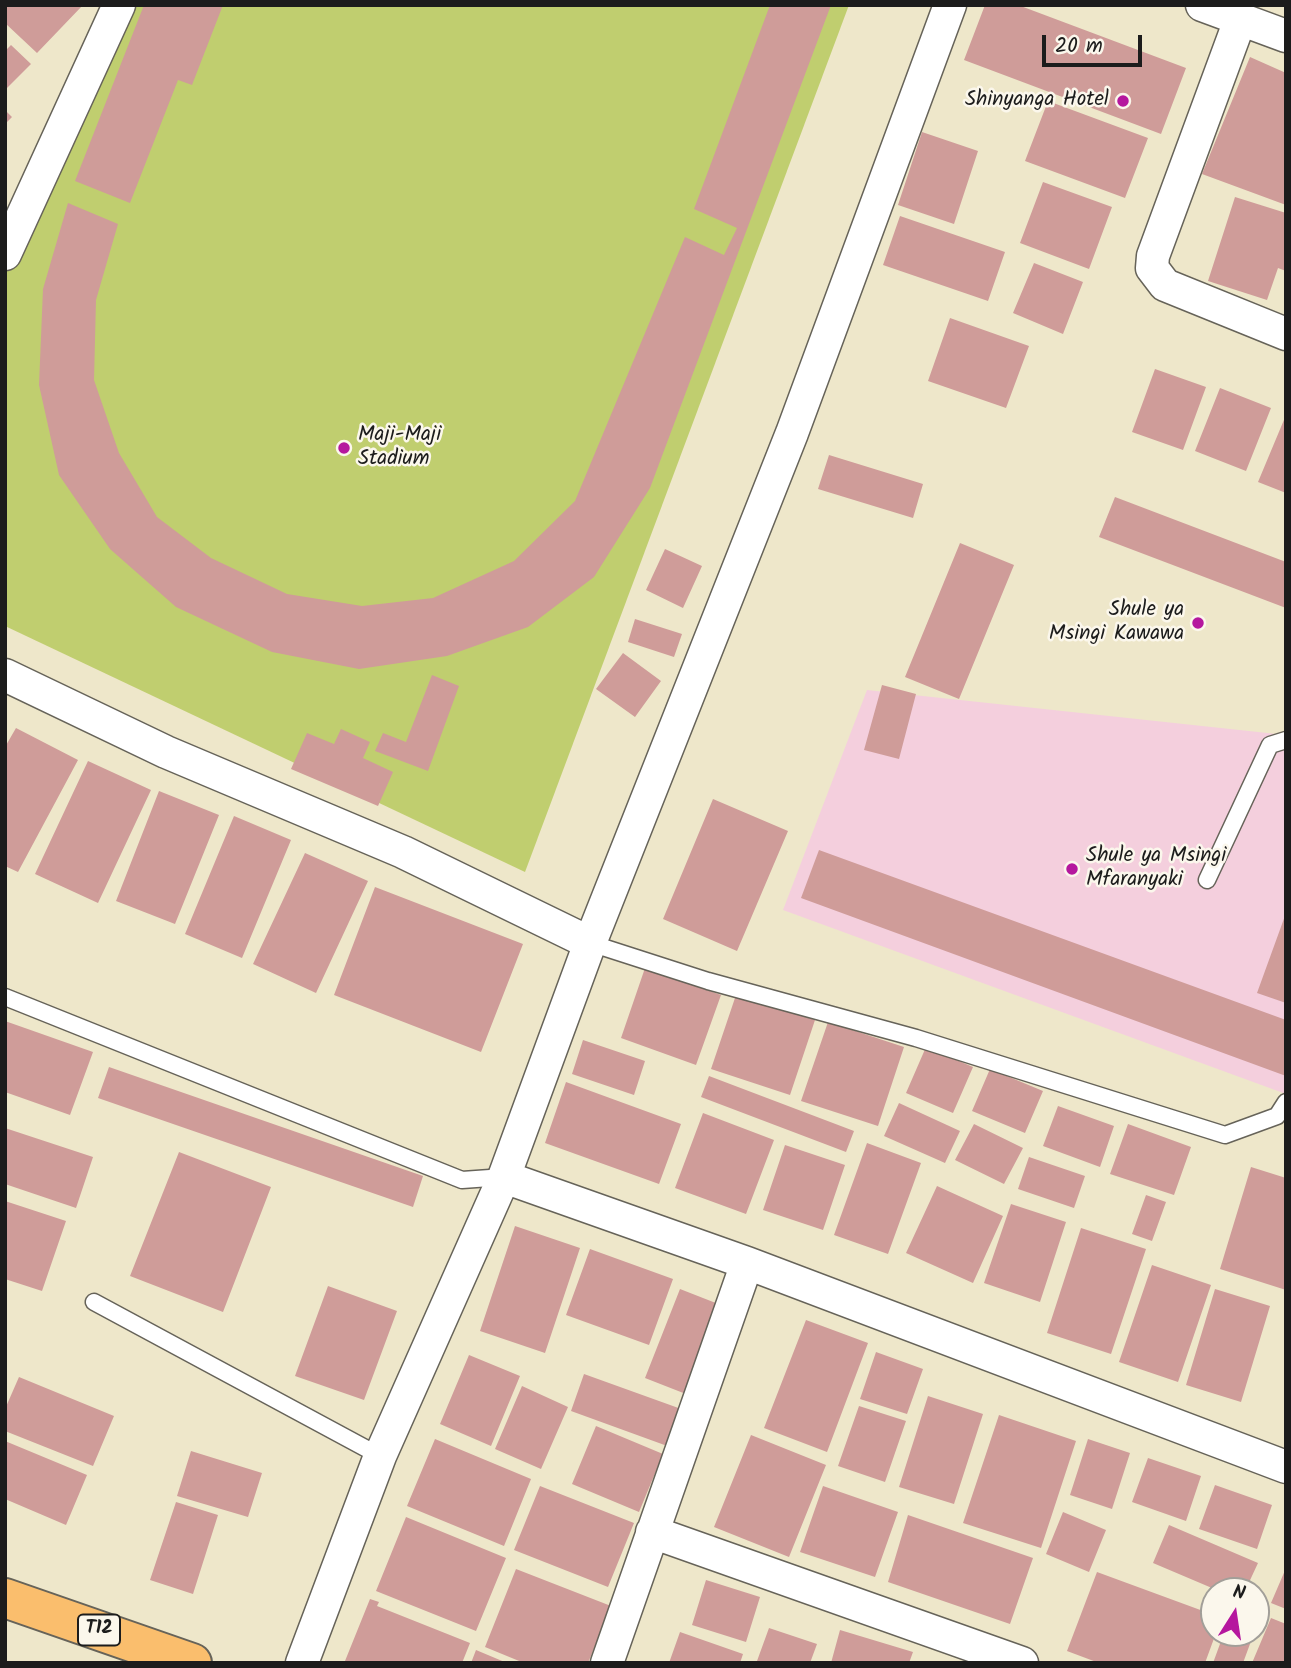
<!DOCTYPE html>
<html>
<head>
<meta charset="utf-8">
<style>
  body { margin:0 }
  #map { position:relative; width:1291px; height:1668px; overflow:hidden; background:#eee7ca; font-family:Kalam,sans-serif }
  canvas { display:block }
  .frame { position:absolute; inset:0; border:7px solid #1c1c1c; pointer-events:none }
  .north { position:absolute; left:1200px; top:1577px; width:70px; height:70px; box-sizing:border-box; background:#fbf7ec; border:2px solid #a29f99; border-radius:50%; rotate:12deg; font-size:19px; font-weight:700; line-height:28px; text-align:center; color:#1c1c1c }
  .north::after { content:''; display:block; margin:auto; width:24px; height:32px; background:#b5179e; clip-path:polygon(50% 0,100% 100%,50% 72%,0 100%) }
  .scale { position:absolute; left:1042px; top:35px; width:100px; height:32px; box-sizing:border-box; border:4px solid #1c1c1c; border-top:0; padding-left:9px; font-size:21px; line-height:24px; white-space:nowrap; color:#1c1c1c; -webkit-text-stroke:5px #fbf7ec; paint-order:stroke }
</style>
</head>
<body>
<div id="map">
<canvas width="1291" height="1668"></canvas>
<div class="frame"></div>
<div class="north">N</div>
<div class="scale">20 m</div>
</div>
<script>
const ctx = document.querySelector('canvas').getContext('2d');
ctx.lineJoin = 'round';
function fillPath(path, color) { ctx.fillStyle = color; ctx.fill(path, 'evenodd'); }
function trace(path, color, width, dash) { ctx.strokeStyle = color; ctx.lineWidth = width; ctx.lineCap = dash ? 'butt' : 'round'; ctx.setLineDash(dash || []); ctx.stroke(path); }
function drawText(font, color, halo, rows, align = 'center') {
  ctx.font = font + ' Kalam,sans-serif'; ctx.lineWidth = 5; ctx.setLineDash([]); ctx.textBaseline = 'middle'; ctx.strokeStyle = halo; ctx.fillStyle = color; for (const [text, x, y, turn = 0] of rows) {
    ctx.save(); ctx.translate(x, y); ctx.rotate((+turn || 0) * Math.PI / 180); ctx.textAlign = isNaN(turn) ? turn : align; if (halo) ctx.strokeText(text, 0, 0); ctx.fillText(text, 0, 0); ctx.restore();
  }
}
const built = new Path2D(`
  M 867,690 L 1286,735 L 1286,1094 L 783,910 Z`);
const green = new Path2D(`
  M 124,5 L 849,5 L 525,872 L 5,626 L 5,270 Z`);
const building = new Path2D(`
  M 5,5 L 83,5 L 37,53 L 5,23 Z
  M 144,5 L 223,5 L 192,85 L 178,80 L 130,203 L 75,181 Z
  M 770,5 L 831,5 L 650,488 L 594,577 L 528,627 L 447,656 L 359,669 L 272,652 L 176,607 L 110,549 L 59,475 L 39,385 L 43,289 L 68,203 L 118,224 L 96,300 L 94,380 L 119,453 L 157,517 L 211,558 L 287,594 L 362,606 L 433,598 L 514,561 L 575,501 L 685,237 L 724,255 L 737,228 L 694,209 Z
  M 985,5 L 1018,5 L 1186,68 L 1161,134 L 964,60 Z
  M 11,45 L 31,64 L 5,90 L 5,51 Z
  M 1250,57 L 1286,73 L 1286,205 L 1202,174 Z
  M 1048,101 L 1148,138 L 1125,198 L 1025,161 Z
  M 5,110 L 12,117 L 5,124 Z
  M 922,132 L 978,151 L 954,224 L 898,205 Z
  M 1043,182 L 1112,207 L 1089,269 L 1020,243 Z
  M 1235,197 L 1286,213 L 1286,271 L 1278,268 L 1267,300 L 1208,281 Z
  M 900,216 L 1005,252 L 988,301 L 883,265 Z
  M 1034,263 L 1083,282 L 1063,334 L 1013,313 Z
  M 950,318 L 1029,346 L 1006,408 L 928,381 Z
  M 1155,369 L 1206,387 L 1183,450 L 1132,432 Z
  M 1220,388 L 1271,408 L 1246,471 L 1195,451 Z
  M 1286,415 L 1286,493 L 1258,482 Z
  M 829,455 L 923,484 L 913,518 L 818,489 Z
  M 1115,497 L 1286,562 L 1286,608 L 1099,537 Z
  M 960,543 L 1014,565 L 959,699 L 905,677 Z
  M 665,549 L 702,566 L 683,608 L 646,590 Z
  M 635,619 L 682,634 L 674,657 L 628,642 Z
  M 623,653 L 661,681 L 635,717 L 596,689 Z
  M 432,675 L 459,686 L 428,771 L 375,751 L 383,733 L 406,742 Z
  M 882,685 L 916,694 L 899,759 L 864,750 Z
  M 16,728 L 78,760 L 18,872 L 5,866 L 5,747 Z
  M 341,729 L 370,742 L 363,758 L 393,772 L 378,806 L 291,769 L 307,733 L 334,744 Z
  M 88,761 L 151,790 L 98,903 L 35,874 Z
  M 159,791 L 219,815 L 175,924 L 116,901 Z
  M 713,799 L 788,831 L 737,951 L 663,919 Z
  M 234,816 L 291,840 L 242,958 L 185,934 Z
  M 819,850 L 1286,1020 L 1286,1076 L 801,898 Z
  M 305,853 L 368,881 L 316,993 L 253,964 Z
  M 375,887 L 523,944 L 481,1052 L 334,995 Z
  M 1286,913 L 1286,1003 L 1257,993 Z
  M 645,968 L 721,995 L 696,1065 L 621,1038 Z
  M 736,995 L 815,1020 L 790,1095 L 711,1069 Z
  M 5,1021 L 93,1052 L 70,1115 L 5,1092 Z
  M 828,1022 L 904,1047 L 878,1126 L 801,1101 Z
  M 583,1040 L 645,1061 L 634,1095 L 572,1074 Z
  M 926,1047 L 973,1067 L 953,1113 L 906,1093 Z
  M 109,1067 L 423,1176 L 413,1207 L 98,1098 Z
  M 990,1069 L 1043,1091 L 1025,1133 L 972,1111 Z
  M 709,1076 L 854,1131 L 846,1152 L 701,1097 Z
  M 566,1082 L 681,1124 L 659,1184 L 545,1143 Z
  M 899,1103 L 960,1131 L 945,1163 L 884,1136 Z
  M 1058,1106 L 1114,1126 L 1100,1167 L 1043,1146 Z
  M 703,1113 L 774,1140 L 746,1214 L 675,1188 Z
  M 974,1124 L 1023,1148 L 1004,1184 L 955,1160 Z
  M 1128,1124 L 1191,1147 L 1174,1195 L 1110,1174 Z
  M 5,1128 L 93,1157 L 76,1208 L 5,1184 Z
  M 867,1143 L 921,1163 L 888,1254 L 834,1235 Z
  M 785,1145 L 845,1165 L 823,1230 L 763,1210 Z
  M 179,1152 L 271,1187 L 223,1312 L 130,1276 Z
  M 1029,1157 L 1085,1176 L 1074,1208 L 1018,1189 Z
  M 1251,1167 L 1286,1178 L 1286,1290 L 1220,1269 Z
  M 937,1186 L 1003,1216 L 973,1283 L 906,1253 Z
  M 1146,1195 L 1166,1202 L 1152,1241 L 1132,1234 Z
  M 5,1201 L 66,1221 L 42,1291 L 5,1279 Z
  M 1011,1204 L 1066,1222 L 1040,1302 L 984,1283 Z
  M 515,1226 L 580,1248 L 545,1353 L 480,1331 Z
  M 1081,1228 L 1146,1249 L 1111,1354 L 1047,1333 Z
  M 590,1249 L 673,1279 L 649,1345 L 566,1315 Z
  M 1152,1265 L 1211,1285 L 1178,1382 L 1119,1362 Z
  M 328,1286 L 397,1311 L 364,1400 L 295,1376 Z
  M 680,1289 L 726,1307 L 691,1396 L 645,1378 Z
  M 1215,1289 L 1270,1306 L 1241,1402 L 1186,1385 Z
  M 806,1320 L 868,1343 L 827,1452 L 764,1428 Z
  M 876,1352 L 923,1369 L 907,1414 L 860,1399 Z
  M 469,1355 L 520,1376 L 491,1446 L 440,1424 Z
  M 584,1374 L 684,1410 L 670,1447 L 571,1411 Z
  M 19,1377 L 114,1416 L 93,1466 L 5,1431 L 5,1409 Z
  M 522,1386 L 568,1407 L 541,1469 L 495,1449 Z
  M 928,1396 L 983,1414 L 954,1504 L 899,1487 Z
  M 859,1406 L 906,1421 L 885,1482 L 838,1466 Z
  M 999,1415 L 1076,1441 L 1041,1548 L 963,1523 Z
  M 596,1426 L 663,1454 L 639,1512 L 572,1484 Z
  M 751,1435 L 826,1465 L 789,1557 L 714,1527 Z
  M 435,1439 L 531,1479 L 504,1546 L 407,1506 Z
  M 1088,1439 L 1130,1453 L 1112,1509 L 1070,1495 Z
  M 5,1441 L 87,1475 L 66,1525 L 5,1499 Z
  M 191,1451 L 262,1473 L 248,1517 L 177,1496 Z
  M 1148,1458 L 1201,1476 L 1186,1521 L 1132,1502 Z
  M 1215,1485 L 1272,1505 L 1257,1549 L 1199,1529 Z
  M 540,1486 L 634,1523 L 608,1587 L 514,1550 Z
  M 823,1486 L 898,1512 L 875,1577 L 800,1552 Z
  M 176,1502 L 218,1515 L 193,1594 L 150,1580 Z
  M 1063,1512 L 1106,1530 L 1089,1572 L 1046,1554 Z
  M 908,1515 L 1033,1558 L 1010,1624 L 888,1582 Z
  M 406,1517 L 506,1558 L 476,1631 L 376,1591 Z
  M 1169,1525 L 1258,1563 L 1245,1591 L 1219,1591 L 1153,1563 Z
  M 1286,1568 L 1286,1609 L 1271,1603 Z
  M 516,1569 L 611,1606 L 588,1663 L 524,1663 L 485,1647 Z
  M 1097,1572 L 1214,1615 L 1216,1633 L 1205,1663 L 1099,1663 L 1067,1651 Z
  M 706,1580 L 760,1597 L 746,1642 L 692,1625 Z
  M 370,1599 L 379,1602 L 377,1606 L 470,1643 L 462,1663 L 345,1661 Z
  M 1271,1618 L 1286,1624 L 1286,1663 L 1252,1663 Z
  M 769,1628 L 817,1644 L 810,1663 L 757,1661 Z
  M 840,1630 L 913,1652 L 909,1663 L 831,1663 Z
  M 680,1632 L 743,1654 L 740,1663 L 669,1663 Z
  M 1224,1633 L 1254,1633 L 1243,1663 L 1213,1663 Z
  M 476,1650 L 507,1663 L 471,1663 Z`);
const service = new Path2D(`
  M 1207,880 L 1270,745 L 1286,740
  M 590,943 L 708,981 L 916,1038 L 1225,1135 L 1277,1116 L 1286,1102
  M 5,997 L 462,1180 L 504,1177
  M 94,1302 L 380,1456`);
const minor = new Path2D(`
  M 1202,5 L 1286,36
  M 1240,20 L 1153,256 L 1152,268 L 1165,285 L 1286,334
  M 5,254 L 119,5
  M 5,675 L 166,752 L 403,852 L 590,943
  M 504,1177 L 747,1263 L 1286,1467
  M 652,1532 L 1022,1663
  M 302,1663 L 380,1456 L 504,1177 L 590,943 L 792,433 L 950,5
  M 607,1663 L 747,1263`);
const trunk = new Path2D(`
  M 5,1598 L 192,1663`);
const markers = [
  [1123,101,7,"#b5179e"],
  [344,448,7,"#b5179e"],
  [1198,623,7,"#b5179e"],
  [1072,869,7,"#b5179e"]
];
const shields = [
  [99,1630,42]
];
const shieldNames = [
  ["T12",99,1630]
];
const poiNames = [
  ["Shinyanga Hotel",1109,101],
  ["Maji-Maji",358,436,"left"],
  ["Stadium",358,460,"left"],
  ["Shule ya",1184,611],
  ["Msingi Kawawa",1184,635],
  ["Shule ya Msingi",1086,857,"left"],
  ["Mfaranyaki",1086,881,"left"]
];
fillPath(built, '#f4cfdd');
fillPath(green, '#c0ce6f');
fillPath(building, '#cf9c99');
trace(service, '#666359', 19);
trace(minor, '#666359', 35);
trace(trunk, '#666359', 42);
trace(service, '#fff', 16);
trace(minor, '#fff', 32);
trace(trunk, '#fabe6d', 38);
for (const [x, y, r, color] of markers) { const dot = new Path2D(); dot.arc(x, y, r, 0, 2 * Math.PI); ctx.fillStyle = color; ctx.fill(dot); trace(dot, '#fbf7ec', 2.5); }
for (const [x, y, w] of shields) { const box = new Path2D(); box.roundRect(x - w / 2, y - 15.5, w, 31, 5); ctx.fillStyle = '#fbf7ec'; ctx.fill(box); trace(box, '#1c1c1c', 2); }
drawText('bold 19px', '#1c1c1c', null, shieldNames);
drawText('21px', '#1c1c1c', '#fbf7ec', poiNames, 'right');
</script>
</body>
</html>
